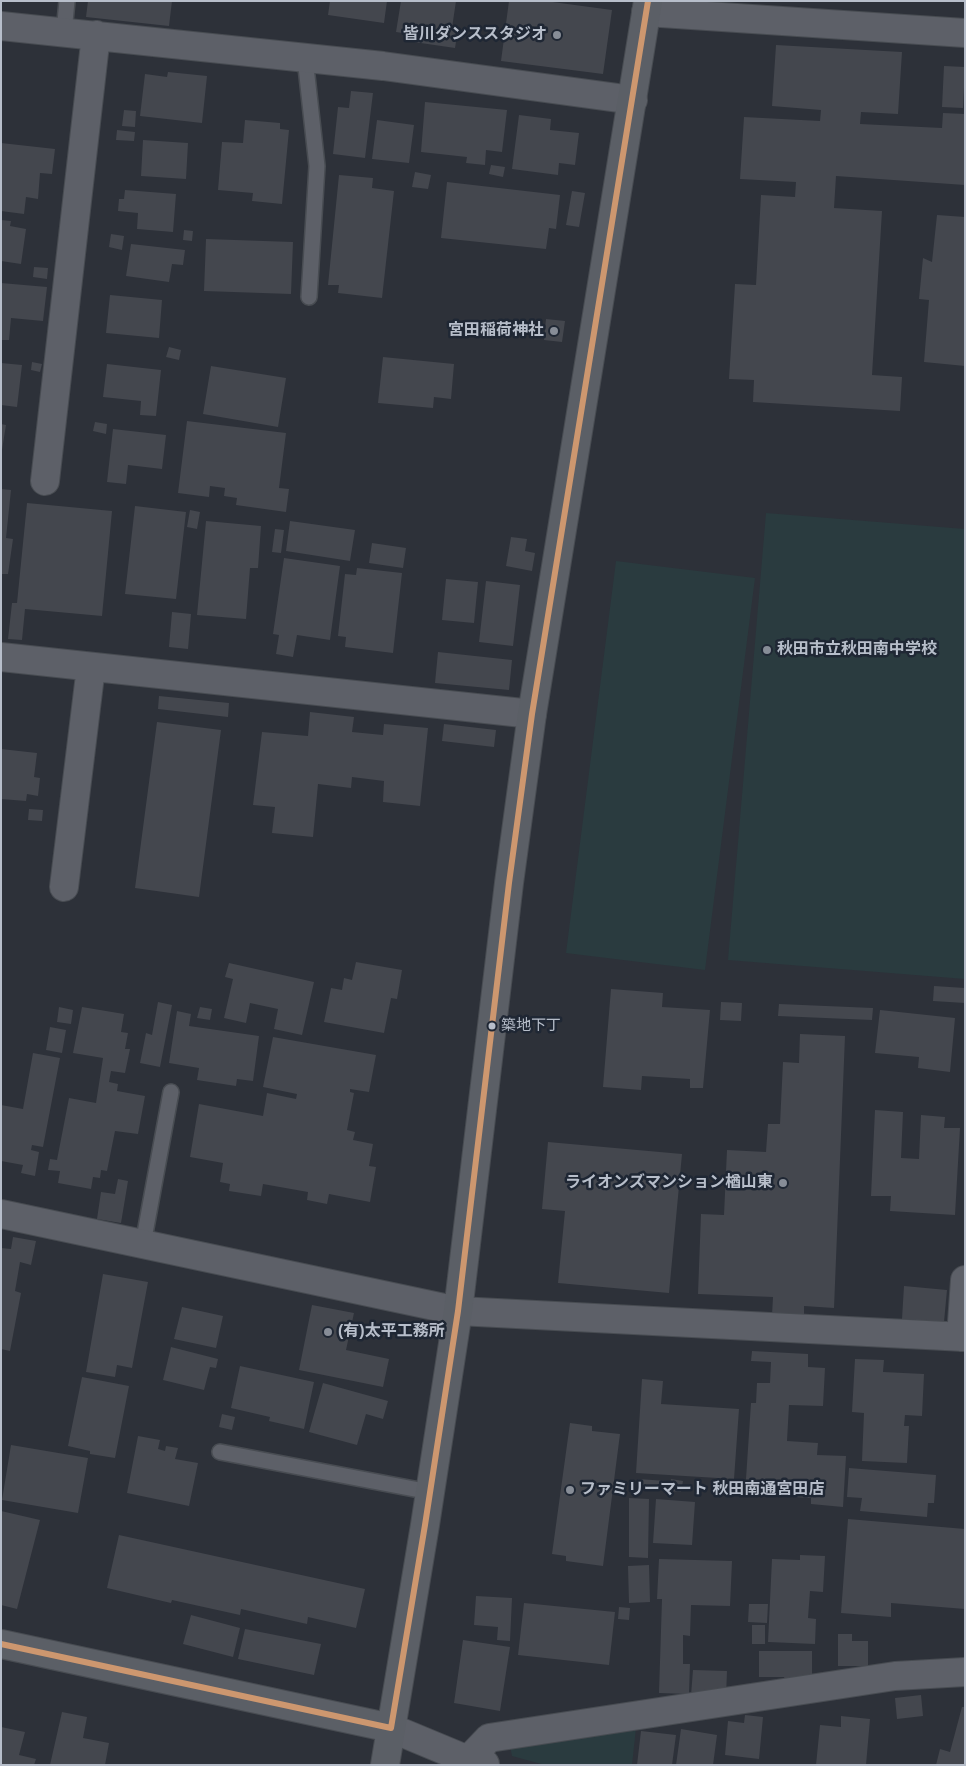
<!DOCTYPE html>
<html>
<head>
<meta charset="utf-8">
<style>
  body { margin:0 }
  #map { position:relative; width:966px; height:1766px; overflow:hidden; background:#2d3139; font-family:Helvetica,sans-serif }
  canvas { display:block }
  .frame { position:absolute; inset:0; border:2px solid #b7beca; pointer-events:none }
</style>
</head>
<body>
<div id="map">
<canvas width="966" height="1766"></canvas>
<div class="frame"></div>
</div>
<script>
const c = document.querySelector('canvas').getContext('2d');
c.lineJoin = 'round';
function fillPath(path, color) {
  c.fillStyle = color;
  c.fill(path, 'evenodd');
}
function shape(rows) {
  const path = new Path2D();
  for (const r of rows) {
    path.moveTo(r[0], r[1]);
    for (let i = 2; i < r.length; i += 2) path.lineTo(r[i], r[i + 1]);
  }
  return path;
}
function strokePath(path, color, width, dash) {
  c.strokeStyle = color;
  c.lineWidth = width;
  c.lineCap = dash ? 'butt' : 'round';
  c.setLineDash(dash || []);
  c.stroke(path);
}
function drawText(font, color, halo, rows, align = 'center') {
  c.font = font + ' Helvetica,"Noto Sans JP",sans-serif';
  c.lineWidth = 5;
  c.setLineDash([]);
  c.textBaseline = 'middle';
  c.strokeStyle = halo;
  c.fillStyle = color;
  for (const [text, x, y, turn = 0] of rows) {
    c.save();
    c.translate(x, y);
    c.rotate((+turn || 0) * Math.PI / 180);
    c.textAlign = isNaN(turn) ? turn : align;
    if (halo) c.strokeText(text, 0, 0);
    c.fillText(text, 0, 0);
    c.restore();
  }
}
fillPath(shape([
  [766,513,965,529,965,979,728,960],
  [616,561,755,578,705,970,566,953],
  [636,1728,632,1765,545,1765,512,1756,510,1746]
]), '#2a3b3f');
fillPath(shape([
  [88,1,172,1,169,26,86,17],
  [330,1,387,1,384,23,328,15],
  [401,1,456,1,452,28,458,29,455,48,407,41,409,34,396,32],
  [509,1,545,1,612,10,603,74,501,61],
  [776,45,902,52,898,114,861,112,860,124,942,128,943,113,965,114,965,185,836,176,834,208,882,211,872,375,902,377,900,411,753,402,754,380,729,379,735,284,756,285,761,195,795,197,796,182,740,179,744,117,820,121,821,110,772,106],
  [944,66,965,67,963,108,942,107],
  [168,72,207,76,202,123,140,116,145,74,167,77],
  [351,91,373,93,365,158,333,154,338,107,349,108],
  [425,102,507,110,502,152,486,150,485,165,466,163,467,157,421,152],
  [124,110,136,111,135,127,122,126],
  [519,115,551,119,550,130,579,133,575,165,559,163,558,175,512,169],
  [245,120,280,123,280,129,289,130,282,204,252,201,253,193,218,190,222,142,243,143],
  [377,120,414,125,409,163,372,159],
  [117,130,135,132,134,141,116,140],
  [143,140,188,143,186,179,141,176],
  [1,143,55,149,52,174,40,173,38,199,26,197,24,214,1,211],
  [491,165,505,167,503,177,489,174],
  [415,172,431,175,428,189,412,187],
  [339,175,373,178,372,188,394,191,382,298,338,293,339,285,328,285],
  [447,182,560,195,556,229,549,228,546,249,441,238],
  [125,190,176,194,173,232,137,229,138,213,118,211,119,199,124,199],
  [572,191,585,193,579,227,566,225],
  [937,215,965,217,965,366,924,362,929,300,919,299,923,258,932,262],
  [1,220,11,221,10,226,26,229,21,264,1,261],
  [184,230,193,231,192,241,183,240],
  [111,234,124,236,122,250,109,247],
  [206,239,293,242,291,294,204,291],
  [131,244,185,250,183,265,172,264,169,282,126,276],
  [34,267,48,268,47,279,33,277],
  [1,283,47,287,43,321,11,318,9,340,1,340],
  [110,295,162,300,159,338,106,333],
  [546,319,565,321,562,342,544,340],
  [169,347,181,350,179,360,166,357],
  [383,357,454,364,451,399,434,397,433,408,378,403],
  [32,362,42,364,40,372,31,370],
  [1,363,22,365,17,407,1,405],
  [107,364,161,370,156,416,140,415,141,401,103,397],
  [211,366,286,378,278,427,203,414],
  [187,421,286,433,279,488,289,489,286,512,236,505,237,498,224,496,225,488,210,486,209,497,178,493],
  [95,422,107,424,106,434,93,431],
  [1,424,6,425,2,450,1,450],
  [113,429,166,435,162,469,128,465,126,484,107,482],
  [1,489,11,490,6,538,13,539,8,574,1,574],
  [27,503,112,511,102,616,25,609,22,640,8,639,12,603,17,603],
  [135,506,186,512,176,599,125,594],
  [190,510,200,512,197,529,187,527],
  [206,521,261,526,258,568,250,568,246,619,197,615],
  [290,521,355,530,350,561,286,551],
  [275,529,284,530,281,553,272,552],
  [511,537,527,539,525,551,535,553,532,571,506,566],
  [372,543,406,548,403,568,369,563],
  [284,558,340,566,330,640,297,635,293,657,276,654,279,635,273,634],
  [357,568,402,573,393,653,345,647,346,637,338,636,345,574,356,575],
  [446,579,478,582,474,623,442,620],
  [486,581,520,585,513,646,479,642],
  [172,612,191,614,188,649,169,647],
  [438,652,512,660,509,690,435,683],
  [159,696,229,703,228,717,158,709],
  [310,712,354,717,352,732,383,735,384,724,428,728,420,806,383,802,384,781,352,777,351,788,318,784,313,837,272,833,275,807,253,805,262,732,308,736],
  [157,722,221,730,199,897,135,888],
  [444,724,496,730,494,747,442,741],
  [1,749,37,753,34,777,40,778,38,796,27,794,26,801,1,799],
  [29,809,43,810,42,821,28,820],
  [356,962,402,970,397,999,391,998,384,1033,324,1022,331,988,342,990,344,978,352,980],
  [229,963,314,982,302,1035,274,1029,278,1009,250,1003,246,1023,224,1018,233,979,225,977],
  [934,986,965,988,965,1003,933,1001],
  [611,989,663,993,662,1007,710,1010,703,1088,690,1088,690,1079,642,1076,641,1090,603,1087],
  [158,1002,172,1005,160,1067,140,1063,146,1033,152,1035],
  [721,1002,742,1003,741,1021,720,1020],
  [779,1004,873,1008,872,1020,778,1016],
  [59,1007,73,1010,71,1024,57,1022],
  [82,1007,124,1014,121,1032,128,1033,125,1049,130,1049,125,1073,111,1071,109,1082,118,1084,117,1091,145,1096,138,1134,115,1131,107,1171,101,1170,100,1178,93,1177,91,1189,58,1183,60,1171,48,1170,50,1159,57,1160,69,1098,96,1103,103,1058,73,1053],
  [200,1007,212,1009,210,1020,197,1018],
  [880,1010,955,1018,950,1072,918,1068,919,1057,875,1053],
  [177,1011,191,1014,189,1026,259,1036,253,1081,237,1079,236,1086,197,1080,199,1068,169,1063],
  [50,1027,66,1030,62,1053,46,1050],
  [800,1034,845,1036,834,1308,804,1306,804,1316,772,1315,773,1297,698,1294,701,1214,724,1215,727,1150,766,1152,768,1124,780,1124,783,1062,799,1063],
  [273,1037,376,1055,369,1092,350,1089,350,1092,354,1093,347,1130,355,1132,353,1140,373,1144,369,1166,376,1167,370,1202,329,1194,327,1204,307,1200,308,1192,263,1184,261,1196,229,1191,230,1184,220,1182,223,1163,190,1157,199,1104,263,1116,267,1093,296,1099,297,1094,263,1087],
  [33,1053,60,1058,43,1147,32,1145,31,1150,39,1152,35,1176,21,1173,23,1165,1,1161,1,1105,23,1109],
  [875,1110,903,1112,901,1158,919,1159,921,1115,945,1117,944,1128,960,1128,955,1215,890,1211,891,1196,871,1196],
  [548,1142,682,1154,669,1293,558,1283,565,1211,542,1209],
  [118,1179,128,1181,121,1223,97,1219,101,1192,115,1194],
  [13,1237,36,1241,31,1265,20,1262,15,1291,21,1293,10,1351,1,1349,1,1248,11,1249],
  [103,1274,148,1282,132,1368,117,1365,115,1377,86,1372],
  [904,1286,947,1290,944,1322,902,1319],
  [312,1305,354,1313,346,1350,389,1359,383,1387,299,1370],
  [182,1307,223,1316,216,1348,174,1339],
  [171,1347,218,1359,216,1368,210,1367,204,1390,163,1380],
  [752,1351,808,1354,808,1367,825,1368,823,1406,789,1405,787,1441,818,1443,817,1455,846,1456,843,1507,811,1504,811,1498,745,1494,751,1403,756,1403,757,1383,770,1383,771,1362,751,1361],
  [855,1359,884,1360,883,1372,924,1374,922,1416,905,1415,904,1426,909,1426,907,1463,862,1461,864,1413,852,1412],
  [240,1366,314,1382,304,1429,269,1421,270,1417,231,1408],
  [82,1377,129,1386,115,1458,90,1454,90,1451,68,1446],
  [642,1379,663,1381,661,1404,739,1409,734,1479,636,1473],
  [323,1383,388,1401,383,1419,366,1414,357,1445,309,1432],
  [222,1414,235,1417,232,1430,219,1427],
  [570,1423,592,1426,592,1431,620,1434,603,1566,566,1561,566,1556,552,1554],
  [138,1436,160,1440,158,1449,165,1451,166,1446,178,1448,175,1459,198,1463,189,1506,127,1493],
  [11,1445,88,1458,78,1513,2,1500],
  [849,1468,936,1475,934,1503,928,1503,927,1517,860,1511,862,1498,847,1497],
  [638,1479,667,1481,667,1487,638,1485],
  [671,1479,683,1481,681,1492,669,1491],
  [629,1498,649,1499,648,1558,629,1557],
  [656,1499,695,1502,692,1545,653,1543],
  [1,1511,40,1520,17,1609,1,1605],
  [848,1519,965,1529,965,1609,891,1603,891,1617,841,1613],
  [119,1535,365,1589,356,1628,308,1617,307,1624,241,1609,240,1615,172,1600,171,1603,107,1588],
  [800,1555,825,1556,823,1592,810,1591,808,1618,816,1619,815,1644,768,1642,772,1559,800,1560],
  [659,1559,732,1561,730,1606,691,1605,690,1636,683,1635,683,1664,690,1664,689,1694,659,1693,662,1599,657,1599],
  [649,1565,650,1602,629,1603,628,1566],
  [476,1596,512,1598,510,1641,497,1640,498,1627,474,1625],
  [524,1603,615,1612,609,1665,518,1655],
  [749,1604,768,1604,767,1623,748,1622],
  [619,1607,630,1608,629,1620,618,1619],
  [191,1615,240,1628,233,1657,183,1644],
  [752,1625,765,1625,765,1644,752,1644],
  [245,1629,321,1644,314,1675,238,1659],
  [838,1634,852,1634,852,1641,868,1641,868,1666,838,1666],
  [463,1640,510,1647,500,1711,454,1703],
  [759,1651,812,1651,812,1675,804,1675,805,1681,786,1682,784,1677,759,1677],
  [693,1670,727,1671,726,1697,691,1695],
  [921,1695,923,1716,897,1719,895,1698],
  [962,1707,965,1707,965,1765,936,1765,940,1749,950,1752],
  [62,1712,87,1717,83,1738,109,1743,105,1765,50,1765],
  [745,1715,763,1717,759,1759,725,1755,728,1721,744,1723],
  [841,1716,870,1719,866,1765,816,1765,820,1725,841,1727],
  [1,1727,25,1732,19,1755,36,1759,34,1765,1,1765],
  [681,1729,717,1735,713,1765,676,1765],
  [641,1731,676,1735,672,1765,637,1765]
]), '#44474e');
const lane = shape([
  [64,32,67,1],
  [305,58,317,166,309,297],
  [143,1244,171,1092],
  [220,1452,430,1492]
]);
const street = shape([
  [646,12,965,33],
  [1,26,383,66,633,100],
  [45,481,96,35],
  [1,657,532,714],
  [64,887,91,667],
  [1,1214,458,1311,965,1337],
  [961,1337,965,1280],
  [391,1728,468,1760,485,1764],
  [468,1760,489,1738,895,1676,965,1672]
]);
const secondary = shape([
  [1,1644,391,1728],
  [385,1765,425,1525,458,1311,509,883,532,714,648,1]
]);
strokePath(lane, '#484c52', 18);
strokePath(street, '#484c52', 30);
strokePath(secondary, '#484c52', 30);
strokePath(lane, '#5d6068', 15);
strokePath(street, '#5d6068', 28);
strokePath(secondary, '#5b5f66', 28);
strokePath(shape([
  [1,1644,391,1728,425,1525,458,1311,509,883,532,714,648,1]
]), '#cd976f', 6);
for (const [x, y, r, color] of [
  [557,35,5,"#878d97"],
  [554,331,5,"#878d97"],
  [767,650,5,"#878d97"],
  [492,1026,4.5,"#b7beca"],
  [783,1183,5,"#878d97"],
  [328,1332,5,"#878d97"],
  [570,1490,5,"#878d97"]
]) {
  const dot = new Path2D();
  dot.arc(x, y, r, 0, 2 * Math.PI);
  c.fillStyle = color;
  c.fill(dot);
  strokePath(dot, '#1f2734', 2);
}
drawText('15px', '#b7beca', '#1f2734', [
  ["築地下丁",501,1026]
], 'left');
drawText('bold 16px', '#b7beca', '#1f2734', [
  ["皆川ダンススタジオ",547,35],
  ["宮田稲荷神社",544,331],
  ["秋田市立秋田南中学校",777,650,"left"],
  ["ライオンズマンション楢山東",773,1183],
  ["(有)太平工務所",338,1332,"left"],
  ["ファミリーマート 秋田南通宮田店",580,1490,"left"]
], 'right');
</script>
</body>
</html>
